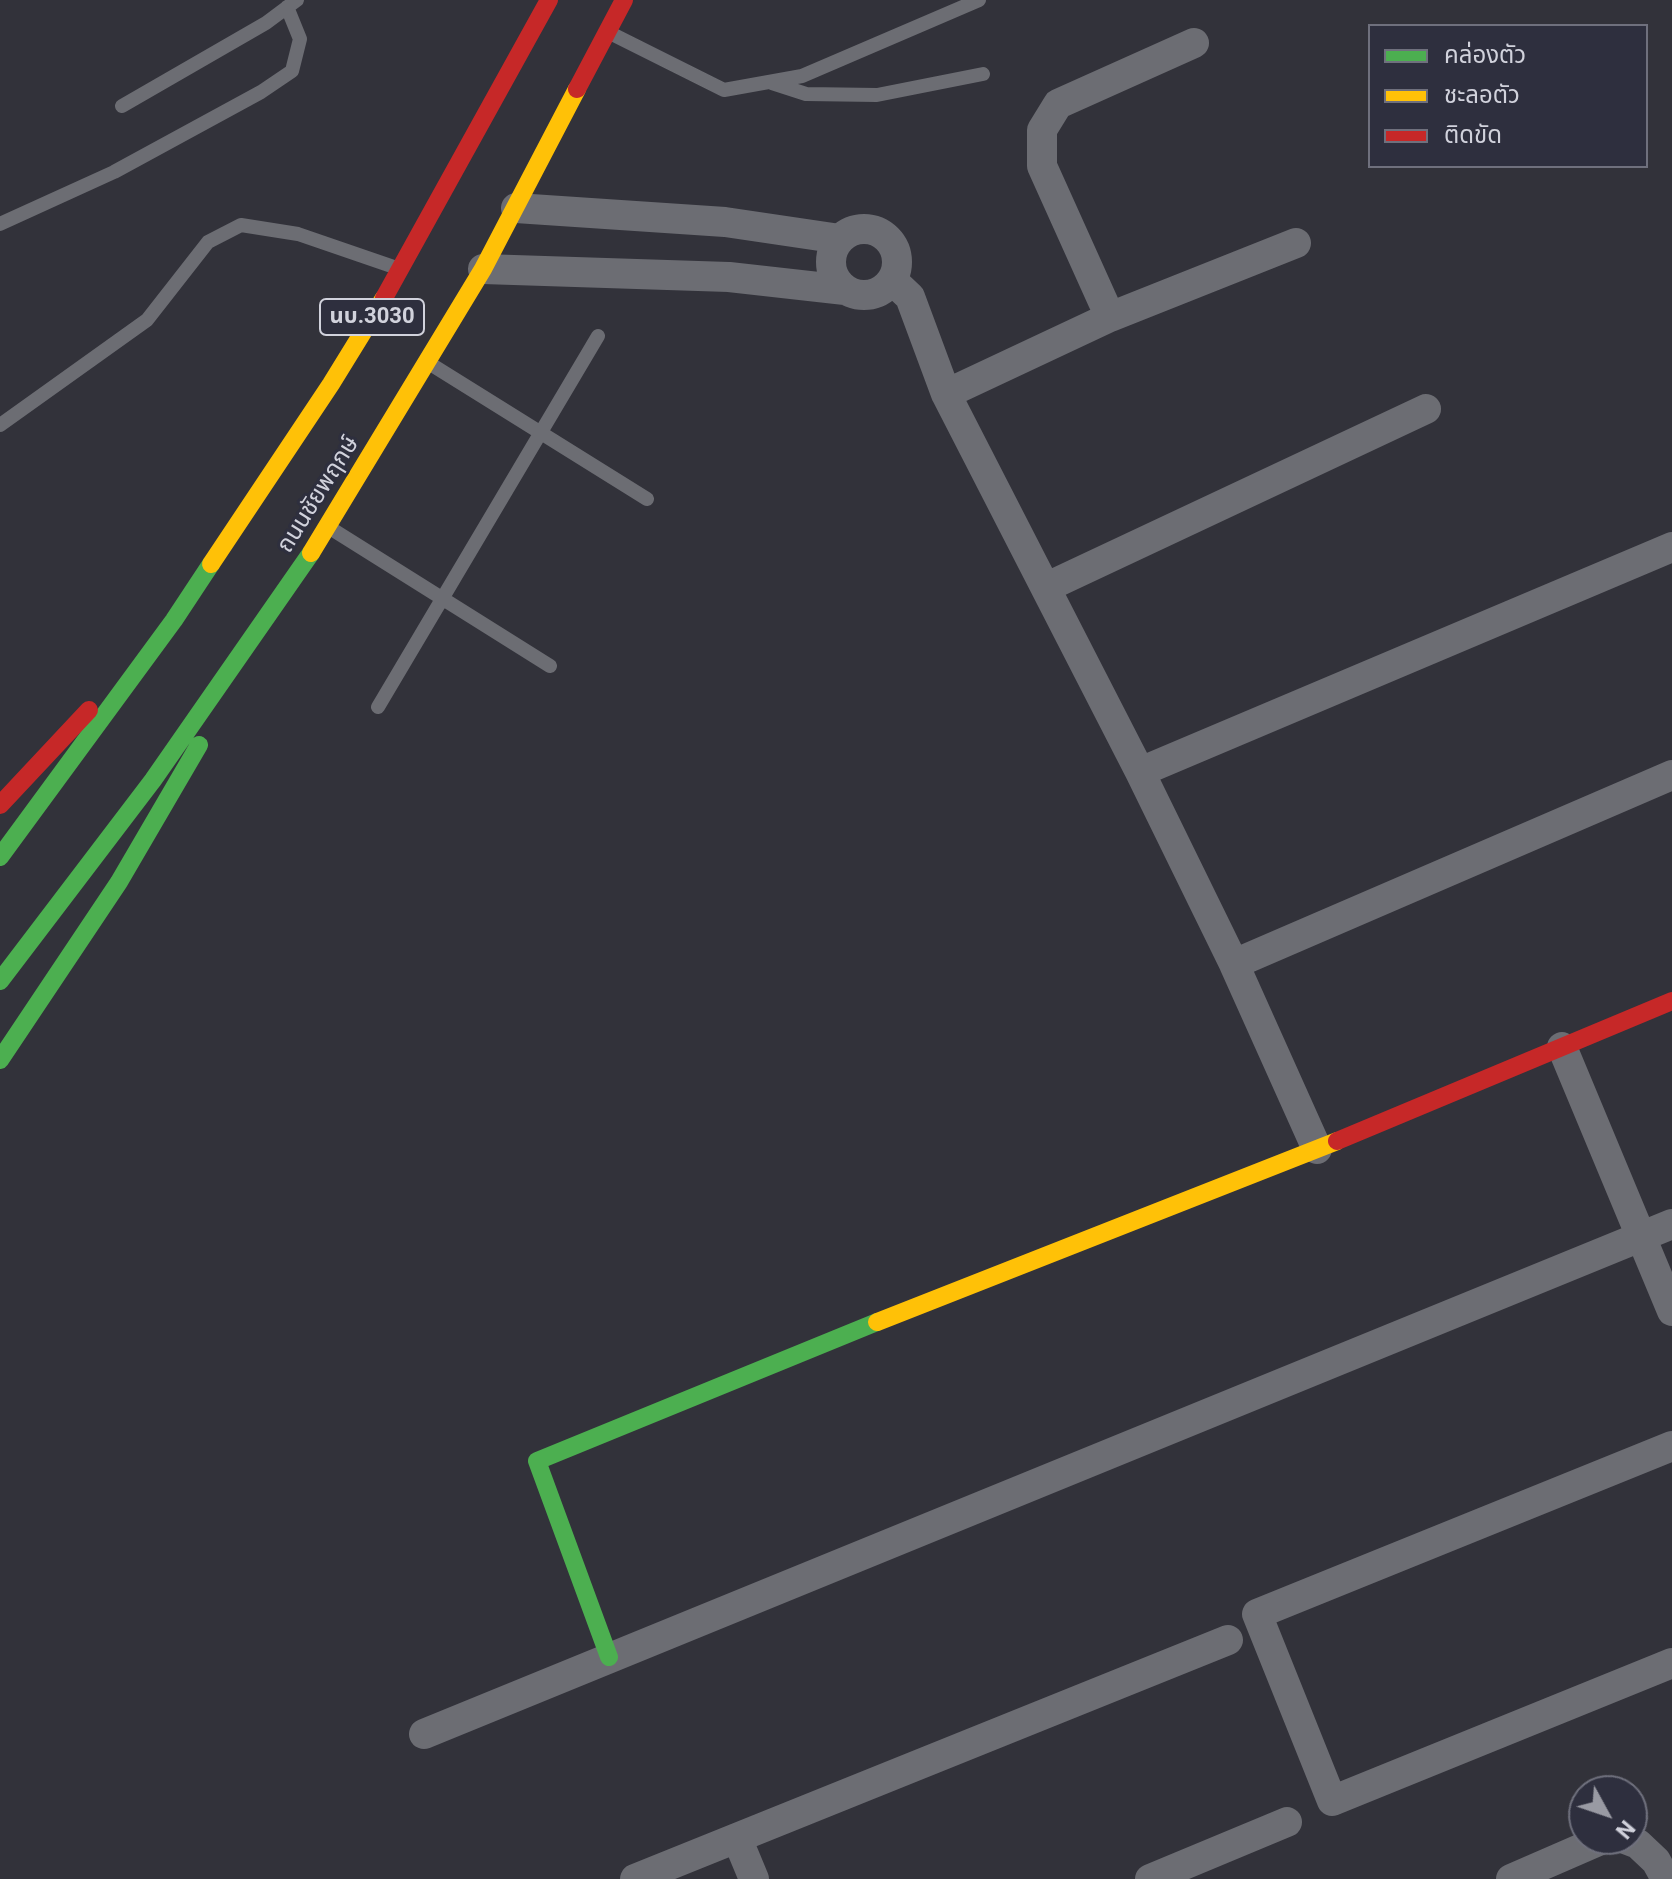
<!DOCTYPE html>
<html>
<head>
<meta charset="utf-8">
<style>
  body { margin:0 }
  #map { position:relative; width:1672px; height:1879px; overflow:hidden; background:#32323a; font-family:Roboto,"Noto Sans Thai",sans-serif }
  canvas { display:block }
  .legend { position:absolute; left:1368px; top:24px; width:280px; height:144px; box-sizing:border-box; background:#2e2f3e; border:2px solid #6f707d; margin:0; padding:10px 14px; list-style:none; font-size:24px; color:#d1d2dc }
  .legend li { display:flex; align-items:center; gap:16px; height:40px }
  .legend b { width:40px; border:2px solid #6f707d }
  .north { position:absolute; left:1568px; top:1775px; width:80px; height:80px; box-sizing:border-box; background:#2e2f3e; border:2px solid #6f707d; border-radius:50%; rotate:130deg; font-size:22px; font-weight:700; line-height:32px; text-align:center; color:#d1d2dc }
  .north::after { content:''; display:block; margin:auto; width:28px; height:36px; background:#999aa3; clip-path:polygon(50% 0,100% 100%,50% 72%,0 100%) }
</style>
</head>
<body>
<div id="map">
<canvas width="1672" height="1879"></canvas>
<ul class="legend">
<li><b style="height:10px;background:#4caf50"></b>คล่องตัว</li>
<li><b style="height:10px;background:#ffc107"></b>ชะลอตัว</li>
<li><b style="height:10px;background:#c62828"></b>ติดขัด</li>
</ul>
<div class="north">N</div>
</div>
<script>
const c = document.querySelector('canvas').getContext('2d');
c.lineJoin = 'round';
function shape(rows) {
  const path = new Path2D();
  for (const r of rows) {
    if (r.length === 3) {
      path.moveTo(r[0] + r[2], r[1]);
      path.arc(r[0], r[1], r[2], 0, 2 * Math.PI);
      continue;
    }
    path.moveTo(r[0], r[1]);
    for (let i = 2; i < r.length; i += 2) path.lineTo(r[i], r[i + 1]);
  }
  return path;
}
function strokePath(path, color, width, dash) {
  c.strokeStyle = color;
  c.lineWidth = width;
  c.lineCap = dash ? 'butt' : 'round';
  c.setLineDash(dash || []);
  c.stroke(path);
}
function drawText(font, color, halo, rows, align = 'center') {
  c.font = font + ' Roboto,"Noto Sans Thai",sans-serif';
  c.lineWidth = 6;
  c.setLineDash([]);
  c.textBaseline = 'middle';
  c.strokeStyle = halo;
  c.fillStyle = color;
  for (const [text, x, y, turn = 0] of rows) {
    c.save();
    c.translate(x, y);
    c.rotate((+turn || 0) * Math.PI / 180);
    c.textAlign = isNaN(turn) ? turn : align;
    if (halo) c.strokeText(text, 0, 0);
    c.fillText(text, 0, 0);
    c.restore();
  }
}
strokePath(shape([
  [612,34,724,90,802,76,979,0],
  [772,83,806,94,877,95,983,74],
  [122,106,266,23,297,0],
  [0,224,114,172,261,92,292,71,300,39,287,7],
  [432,365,647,499],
  [0,425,147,320,208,242,241,225,298,234,397,268],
  [330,528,550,666],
  [378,707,598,336]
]), '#6c6d73', 14);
strokePath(shape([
  [516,208,725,222,840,239],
  [864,262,33],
  [483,269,729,277,845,290],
  [892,280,910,297,946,394,1140,772,1234,964,1317,1149],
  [1110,317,1042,166,1042,130,1058,104,1194,43],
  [946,394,1110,317,1296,243],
  [1047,587,1426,409],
  [1140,772,1672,547],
  [1234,964,1672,775],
  [1562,1047,1672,1311],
  [1672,1446,1257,1614,1332,1801,1672,1663],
  [424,1734,1672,1224],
  [737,1838,754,1879],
  [1625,1839,1638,1844,1656,1861,1666,1879],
  [635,1879,1228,1640],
  [1150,1879,1287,1822],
  [1511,1879,1603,1839]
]), '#6c6d73', 30);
strokePath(shape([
  [0,857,174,620,211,564],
  [0,981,153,780,311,553],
  [0,1060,119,882,199,745],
  [609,1657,537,1461,877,1322]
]), '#4caf50', 18);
strokePath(shape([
  [311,553,483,269,577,89],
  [211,564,331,384,384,298],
  [877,1322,1337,1141]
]), '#ffc107', 18);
strokePath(shape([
  [577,89,624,0],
  [384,298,549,0],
  [0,805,89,710],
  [1337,1141,1672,1001]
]), '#c62828', 18);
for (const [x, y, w] of [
  [372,317,104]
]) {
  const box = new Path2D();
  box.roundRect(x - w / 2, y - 18, w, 36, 6);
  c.fillStyle = '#2e2f3e';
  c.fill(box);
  strokePath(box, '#d1d2dc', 2);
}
drawText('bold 22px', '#d1d2dc', null, [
  ["นบ.3030",372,317]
]);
drawText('24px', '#d1d2dc', '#2e2f3e', [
  ["ถนนชัยพฤกษ์",319,495,-58]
]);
</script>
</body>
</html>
